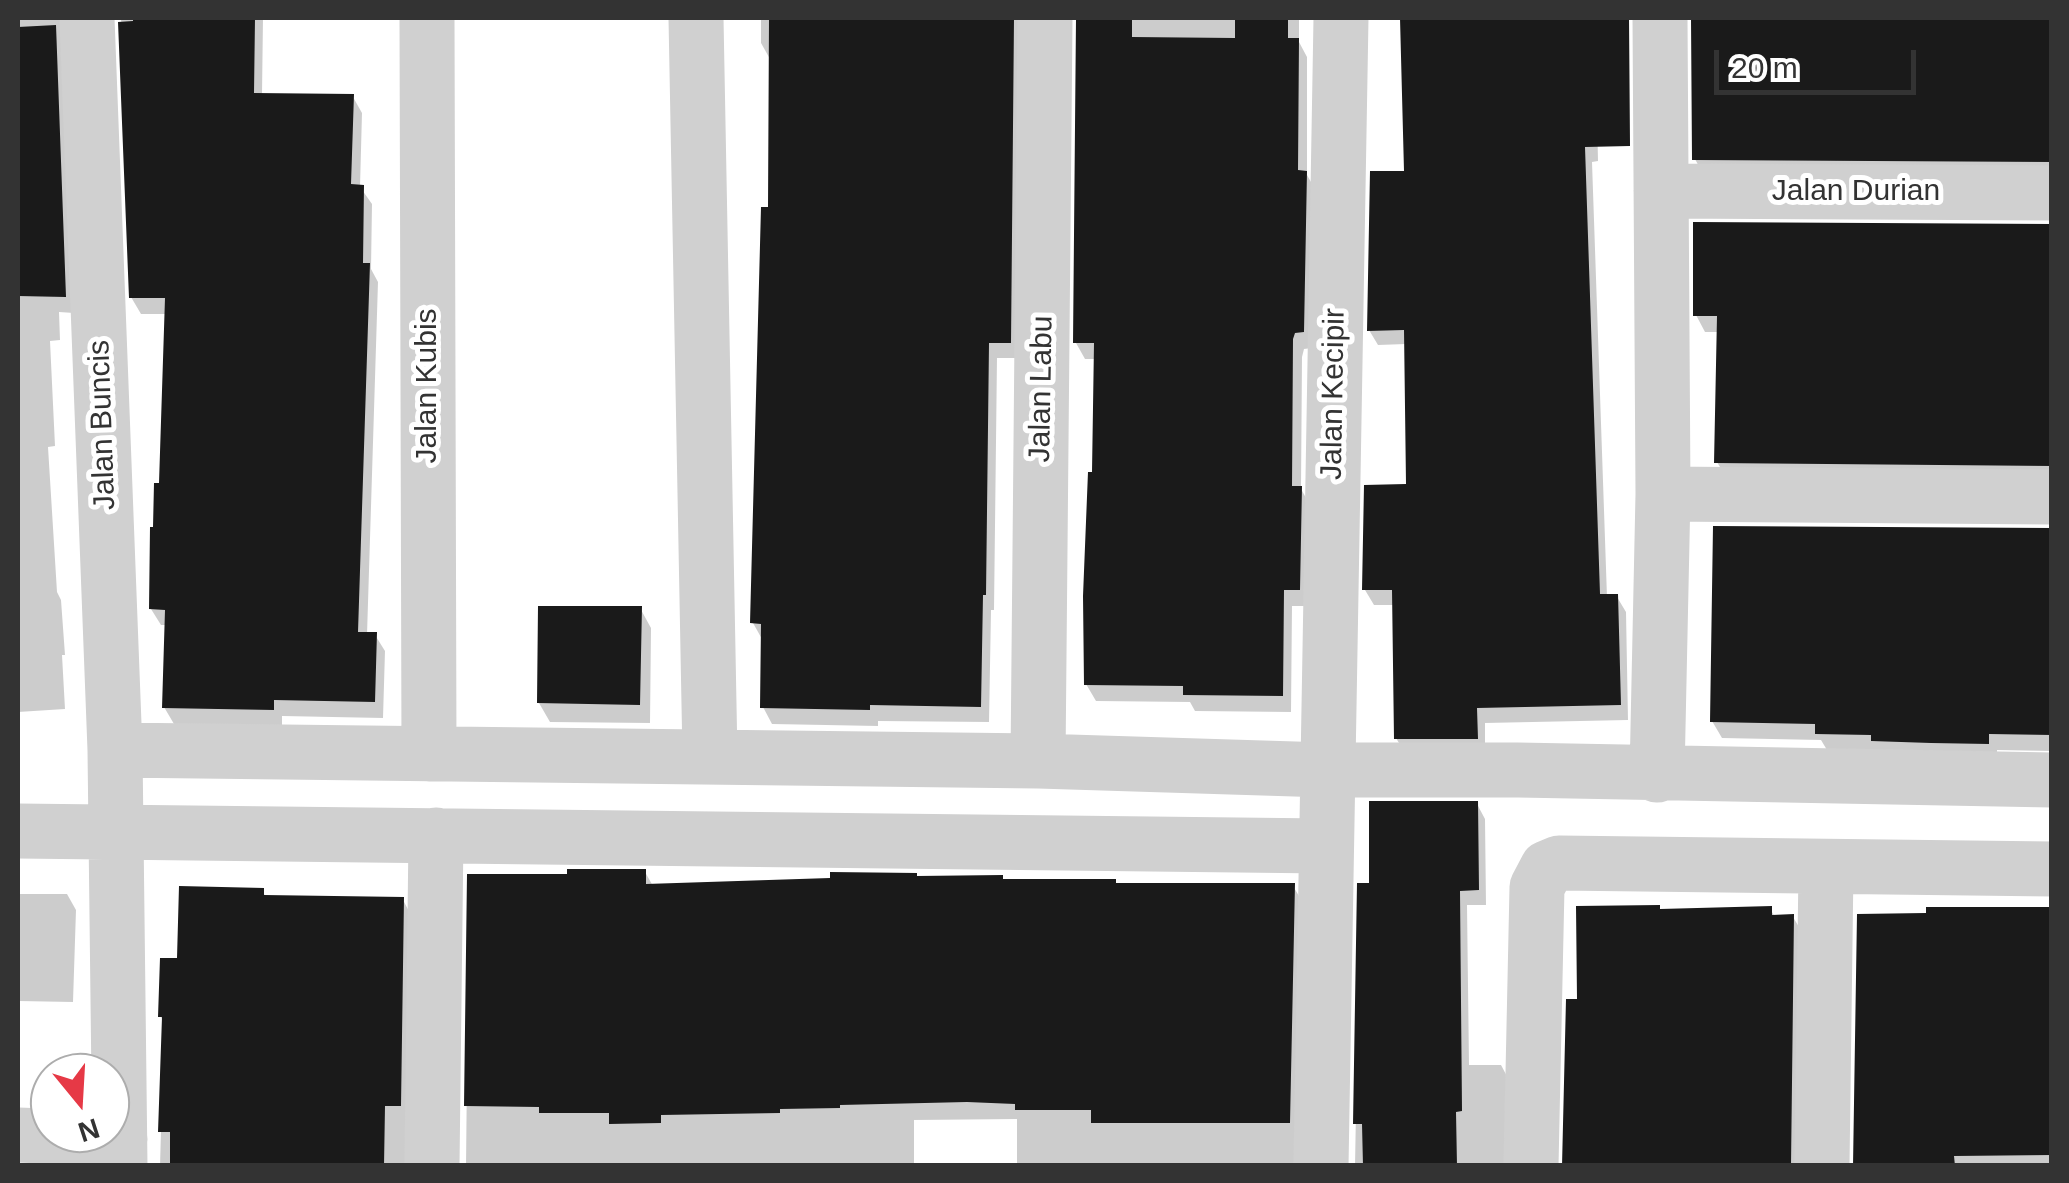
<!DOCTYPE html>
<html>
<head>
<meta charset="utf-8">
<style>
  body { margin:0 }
  #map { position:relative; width:2069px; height:1183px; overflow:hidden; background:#fff; font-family:Arial,sans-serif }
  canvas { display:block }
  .frame { position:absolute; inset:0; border:20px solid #333; pointer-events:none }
  .north { position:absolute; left:30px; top:1053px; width:100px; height:100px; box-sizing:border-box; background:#fff; border:2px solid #adadad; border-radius:50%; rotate:162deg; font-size:28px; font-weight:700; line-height:40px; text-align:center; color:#333 }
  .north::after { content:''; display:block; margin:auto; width:35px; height:45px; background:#e63946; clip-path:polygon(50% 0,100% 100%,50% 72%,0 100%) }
  .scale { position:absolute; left:1714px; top:50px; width:202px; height:45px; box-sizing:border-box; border:5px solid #333; border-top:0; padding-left:12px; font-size:30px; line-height:35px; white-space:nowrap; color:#333; -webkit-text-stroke:8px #fff; paint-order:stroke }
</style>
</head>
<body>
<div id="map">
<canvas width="2069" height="1183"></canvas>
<div class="frame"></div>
<div class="north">N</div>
<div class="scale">20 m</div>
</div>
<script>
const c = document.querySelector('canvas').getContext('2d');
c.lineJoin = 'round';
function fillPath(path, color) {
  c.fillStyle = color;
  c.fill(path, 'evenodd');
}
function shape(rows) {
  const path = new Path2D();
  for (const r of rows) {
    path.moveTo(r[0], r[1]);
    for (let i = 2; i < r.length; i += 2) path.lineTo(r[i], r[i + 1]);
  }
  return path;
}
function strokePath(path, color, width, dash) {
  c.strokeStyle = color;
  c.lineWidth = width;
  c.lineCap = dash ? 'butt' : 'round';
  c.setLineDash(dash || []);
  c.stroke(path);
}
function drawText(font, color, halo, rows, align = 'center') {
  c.font = font + ' Arial,sans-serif';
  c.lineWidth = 10;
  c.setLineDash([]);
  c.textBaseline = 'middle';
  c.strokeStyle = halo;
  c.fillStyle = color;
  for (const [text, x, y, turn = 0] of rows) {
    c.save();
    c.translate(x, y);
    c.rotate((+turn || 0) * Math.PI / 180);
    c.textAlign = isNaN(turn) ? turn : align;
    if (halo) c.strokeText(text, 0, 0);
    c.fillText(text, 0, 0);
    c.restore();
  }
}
fillPath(shape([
  [18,18,71,18,74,313,59,312,60,340,50,341,55,446,48,447,57,592,61,600,65,655,62,655,65,709,18,712],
  [121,18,263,18,262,95,353,97,362,113,360,187,372,204,371,269,378,282,367,635,375,635,385,651,383,718,282,716,282,726,174,724,164,707,167,625,161,625,151,609,162,486,167,314,141,314,131,297],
  [761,18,1028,18,1019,358,997,358,994,610,991,610,989,722,878,721,878,726,772,724,763,707,762,639,753,623,771,209,770,59,761,43],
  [1079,18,1299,18,1299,42,1307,57,1307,175,1315,189,1312,348,1304,349,1302,357,1301,489,1310,505,1308,606,1292,606,1291,712,1195,711,1190,702,1096,701,1086,684,1096,359,1085,359,1076,343],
  [1402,18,1595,18,1598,161,1592,162,1607,597,1617,597,1626,612,1628,720,1485,723,1485,753,1405,753,1396,738,1394,605,1374,605,1365,590,1408,486,1406,344,1378,345,1369,330,1406,174],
  [1694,18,2052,18,2052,178,1704,176,1695,159],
  [2052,227,2052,482,1727,479,1717,462,1719,332,1705,332,1696,315],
  [2052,531,2052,751,1997,750,1997,760,1827,750,1821,740,1722,738,1712,721],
  [640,608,651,628,650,723,550,722,539,703],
  [1477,804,1485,819,1486,905,1467,905,1469,1065,1501,1065,1509,1080,1508,1166,1355,1166,1360,886,1372,886],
  [645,872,653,886,918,879,1117,886,1293,886,1302,901,1297,1166,1017,1166,1017,1119,914,1120,914,1166,466,1166,469,877],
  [262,891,266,897,403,900,411,915,408,1166,160,1166,164,1023,161,1017,179,961],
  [18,894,67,894,76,910,73,1002,18,1001],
  [2052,907,2052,1166,1856,1166,1928,915],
  [1770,909,1775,917,1793,917,1802,932,1798,1166,1565,1166,1580,1001,1661,911]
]), '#0003');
fillPath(shape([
  [133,18,255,18,254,93,354,94,351,184,364,185,363,263,370,263,358,632,377,632,375,702,274,700,274,710,162,708,165,610,149,609,150,527,153,527,154,483,159,483,165,298,129,298,118,22,133,21],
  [769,18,1014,18,1011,343,989,343,986,595,983,595,981,707,870,705,870,710,760,708,761,624,750,623,761,207,768,207],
  [1076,18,1132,18,1132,37,1235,38,1235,18,1288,18,1288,38,1299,38,1298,170,1307,171,1304,332,1295,333,1293,339,1292,486,1302,486,1300,590,1284,590,1283,696,1183,695,1183,686,1084,685,1083,596,1088,472,1092,472,1094,343,1073,343],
  [1400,18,1629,18,1630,146,1585,147,1600,594,1618,594,1621,705,1477,708,1478,739,1394,739,1392,590,1362,590,1364,485,1406,484,1404,330,1367,331,1370,171,1404,171],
  [1691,18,2052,18,2052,162,1692,160],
  [56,25,66,297,18,296,18,27],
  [1693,222,2052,224,2052,466,1714,463,1717,316,1693,316],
  [1713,526,2052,528,2052,735,1989,734,1989,744,1931,743,1871,741,1871,735,1815,734,1815,724,1710,722],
  [538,606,642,606,640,705,537,703],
  [1369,801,1478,801,1479,890,1460,891,1462,1111,1456,1112,1457,1166,1363,1166,1362,1124,1353,1124,1357,883,1369,883],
  [567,869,646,869,646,884,830,878,830,872,917,873,917,876,1003,875,1003,879,1116,879,1116,883,1295,883,1290,1123,1091,1123,1091,1110,1015,1110,1015,1104,967,1102,840,1105,840,1108,780,1109,780,1113,661,1115,661,1123,609,1124,609,1113,539,1113,539,1107,464,1106,467,874,567,874],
  [179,886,264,888,264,895,404,897,401,1106,385,1106,384,1166,170,1166,170,1132,158,1132,162,1017,158,1017,160,958,177,958],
  [1660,905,1660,909,1772,906,1772,915,1794,914,1791,1166,1562,1166,1566,999,1577,999,1576,906],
  [1926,907,2052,907,2052,1155,1954,1156,1955,1166,1853,1166,1857,914,1926,913]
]), '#1a1a1a');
strokePath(shape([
  [87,18,115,750,120,1166],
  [427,18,429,754],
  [696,18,710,757],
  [1661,191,2052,193],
  [1663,494,2052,497],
  [115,750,1038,761,1327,770,1518,770,2052,780],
  [1038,761,1045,18],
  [1657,775,1663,494,1660,18],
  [18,831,1325,846],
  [18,1135,120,1139],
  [432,1166,436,835],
  [1321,1166,1341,18],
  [1531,1166,1537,887,1547,868,1559,863,2052,869],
  [1822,1166,1826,868]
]), '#d0d0d0', 55);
drawText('30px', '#333', '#fff', [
  ["Jalan Durian",1856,192],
  ["Jalan Kubis",428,386,-90],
  ["Jalan Labu",1042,389,-89],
  ["Jalan Kecipir",1334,394,-89],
  ["Jalan Buncis",103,425,-92]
]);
</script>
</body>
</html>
